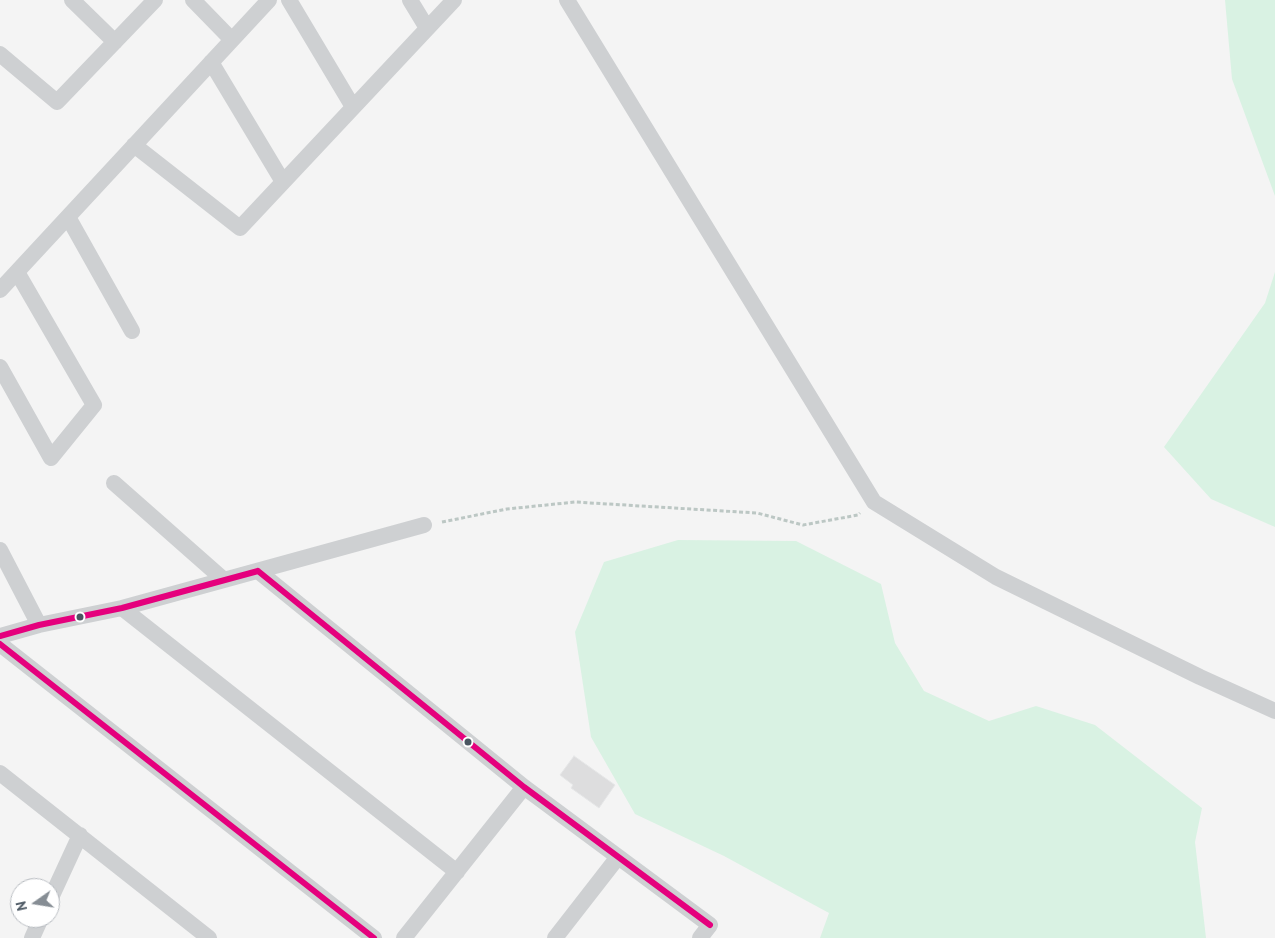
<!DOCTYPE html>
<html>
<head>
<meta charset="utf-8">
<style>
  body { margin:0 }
  #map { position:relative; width:1275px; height:938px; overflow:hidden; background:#f4f4f4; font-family:"PT Sans",sans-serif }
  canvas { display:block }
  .north { position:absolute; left:10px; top:878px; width:50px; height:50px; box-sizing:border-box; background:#fff; border:1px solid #b7bbc0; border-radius:50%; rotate:257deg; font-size:14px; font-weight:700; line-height:20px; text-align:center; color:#4a5661 }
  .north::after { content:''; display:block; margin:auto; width:18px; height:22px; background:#868d94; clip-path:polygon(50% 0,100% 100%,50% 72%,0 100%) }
</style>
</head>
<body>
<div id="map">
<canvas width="1275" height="938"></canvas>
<div class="north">N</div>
</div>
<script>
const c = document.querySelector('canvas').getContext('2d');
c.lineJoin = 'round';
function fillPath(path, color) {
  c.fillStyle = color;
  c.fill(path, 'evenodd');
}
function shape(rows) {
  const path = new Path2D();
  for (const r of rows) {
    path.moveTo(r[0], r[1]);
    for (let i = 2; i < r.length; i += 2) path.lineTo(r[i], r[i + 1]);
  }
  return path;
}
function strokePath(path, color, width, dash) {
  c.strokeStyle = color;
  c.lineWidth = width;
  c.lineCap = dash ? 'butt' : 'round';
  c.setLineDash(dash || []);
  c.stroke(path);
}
fillPath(shape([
  [1225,0,1275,0,1275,196,1232,79],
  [1275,272,1275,527,1211,499,1164,447,1265,303],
  [678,540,796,541,881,584,895,643,924,691,989,721,1036,706,1095,725,1202,808,1195,842,1206,938,820,938,829,913,724,856,635,814,591,737,575,632,604,562]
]), '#d9f2e3');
const building = shape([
  [574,756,615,785,599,808,571,788,573,785,560,775,574,756]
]);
fillPath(building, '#ddddde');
strokePath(building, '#e5e6e7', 1);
strokePath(shape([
  [442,522,507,509,575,502,757,513,803,525,858,515,860,513]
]), '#bcc7c4', 3, [4, 2.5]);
strokePath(shape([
  [72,0,115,42],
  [193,0,232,40],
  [289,0,353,107],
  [410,0,427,28],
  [567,0,874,502,996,577,1200,677,1275,711],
  [0,54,57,102,155,0],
  [211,62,283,182],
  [134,145,240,228,454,0],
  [68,217,132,331],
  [0,290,269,0],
  [0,367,51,458,94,405,17,272],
  [114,483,224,580],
  [0,550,39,625],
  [258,571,524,787,710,925,700,938],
  [122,608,457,872],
  [0,636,39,625,122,608,424,525],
  [0,644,374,938],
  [0,773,209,938],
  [50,900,80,835],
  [32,938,41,918],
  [404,938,524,787],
  [555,938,618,857]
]), '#ced0d2', 16);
strokePath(shape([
  [258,571,524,787,710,925],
  [0,636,39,625,122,608,258,571],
  [0,644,374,938]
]), '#e5007d', 6);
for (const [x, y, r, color] of [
  [80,617,4.5,"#4a5661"],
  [468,742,4.5,"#4a5661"]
]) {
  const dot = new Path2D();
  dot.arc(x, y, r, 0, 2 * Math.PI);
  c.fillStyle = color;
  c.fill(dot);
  strokePath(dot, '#fff', 2);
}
</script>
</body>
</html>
